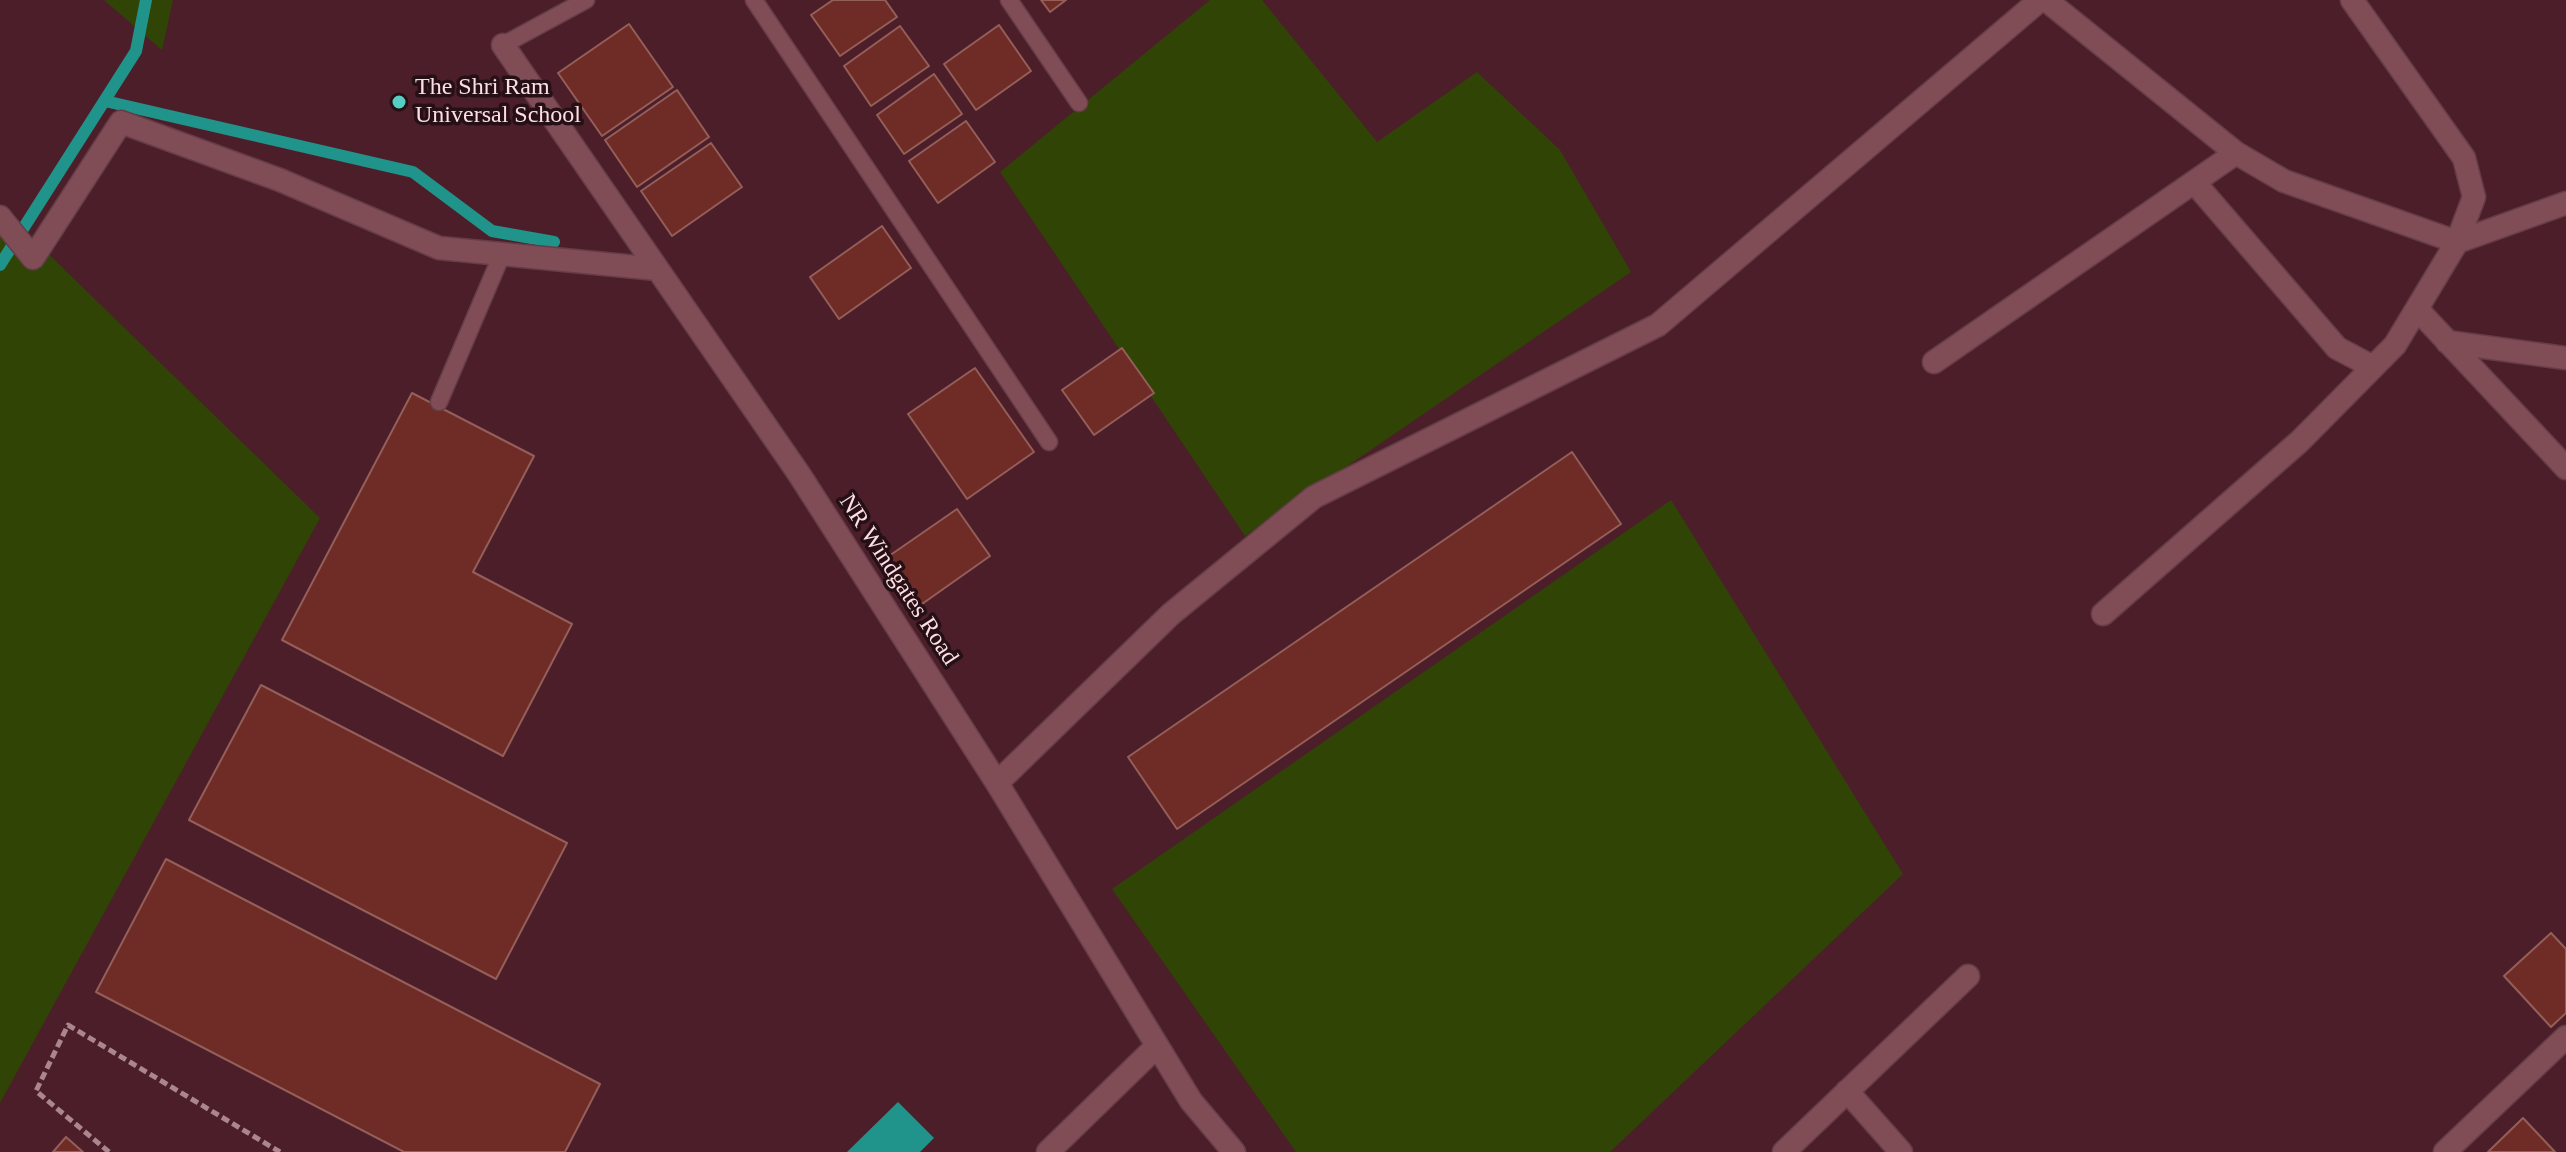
<!DOCTYPE html>
<html>
<head>
<meta charset="utf-8">
<style>
  body { margin:0 }
  canvas { display:block; background:#4c1e29 }
</style>
</head>
<body>
<canvas width="2566" height="1152"></canvas>
<script>
const c = document.querySelector('canvas').getContext('2d');
c.lineJoin = 'round';
function fillPath(path, color) {
  c.fillStyle = color;
  c.fill(path, 'evenodd');
}
function shape(rows) {
  const path = new Path2D();
  for (const r of rows) {
    path.moveTo(r[0], r[1]);
    for (let i = 2; i < r.length; i += 2) path.lineTo(r[i], r[i + 1]);
  }
  return path;
}
function strokePath(path, color, width, dash) {
  c.strokeStyle = color;
  c.lineWidth = width;
  c.lineCap = dash ? 'butt' : 'round';
  c.setLineDash(dash || []);
  c.stroke(path);
}
function drawText(font, color, halo, rows, align = 'center') {
  c.font = font + ' "Times New Roman",serif';
  c.lineWidth = 7;
  c.setLineDash([]);
  c.textBaseline = 'middle';
  c.strokeStyle = halo;
  c.fillStyle = color;
  for (const [text, x, y, turn = 0] of rows) {
    c.save();
    c.translate(x, y);
    c.rotate((+turn || 0) * Math.PI / 180);
    c.textAlign = isNaN(turn) ? turn : align;
    if (halo) c.strokeText(text, 0, 0);
    c.fillText(text, 0, 0);
    c.restore();
  }
}
fillPath(shape([
  [104,0,173,0,162,50],
  [1210,0,1262,0,1377,142,1477,72,1560,150,1631,272,1245,536,1000,172],
  [0,207,320,518,0,1103],
  [1671,500,1903,874,1610,1152,1296,1152,1112,889]
]), '#2f4405');
fillPath(shape([
  [898,1102,934,1138,920,1152,847,1152]
]), '#20938b');
strokePath(shape([
  [105,101,413,172,492,231,554,242],
  [0,265,136,51,146,0]
]), '#20938b', 12);
const building = shape([
  [833,0,885,0,897,17,840,56,811,15,833,0],
  [1041,0,1066,0,1050,12,1041,0],
  [629,24,673,87,602,136,558,73,629,24],
  [999,25,1031,71,976,110,944,64,999,25],
  [900,26,929,66,871,106,844,66,900,26],
  [934,74,962,114,904,154,877,115,934,74],
  [677,90,709,137,637,187,605,140,677,90],
  [966,121,995,162,938,203,909,161,966,121],
  [711,143,742,187,672,236,641,191,711,143],
  [882,226,911,268,839,319,810,277,882,226],
  [1122,348,1154,393,1094,435,1062,390,1122,348],
  [975,368,1034,452,967,499,908,414,975,368],
  [412,393,534,456,473,572,572,624,503,756,282,640,412,393],
  [1572,452,1621,524,1177,829,1128,757,1572,452],
  [957,509,990,556,922,604,889,556,957,509],
  [261,685,567,843,496,979,189,820,261,685],
  [166,859,600,1084,565,1152,404,1152,96,992,166,859],
  [2551,933,2566,949,2566,1013,2551,1027,2504,976,2551,933],
  [2523,1118,2555,1152,2488,1152,2523,1118],
  [66,1137,83,1152,53,1152,66,1137]
]);
fillPath(building, '#6f2b26');
strokePath(building, '#945f59', 2);
const service = shape([
  [754,0,1049,442],
  [1009,0,1079,103],
  [503,45,586,0],
  [439,402,502,254]
]);
const minor = shape([
  [2046,0,2236,153,2284,181,2457,242,2566,203],
  [503,45,799,474,997,783,1191,1101,1234,1152],
  [2194,182,2337,348,2373,367],
  [0,217,33,258,121,122,280,180,439,248,657,269],
  [2417,309,2566,468],
  [2447,342,2566,358],
  [1934,362,2236,153],
  [2103,614,2300,441,2395,345,2457,242,2474,197,2464,158,2352,0],
  [997,783,1171,614,1314,497,1658,325,2040,0],
  [1847,1091,1901,1152],
  [1048,1152,1157,1046],
  [1784,1152,1968,976],
  [2445,1152,2566,1037]
]);
strokePath(service, '#653d48', 19);
strokePath(minor, '#653d48', 25);
strokePath(shape([
  [109,1152,36,1091,68,1025,280,1152]
]), '#ac868e', 5, [8, 4]);
strokePath(service, '#804c56', 16);
strokePath(minor, '#804c56', 22);
for (const [x, y, r, color] of [
  [399,102,8,"#56cec3"]
]) {
  const dot = new Path2D();
  dot.arc(x, y, r, 0, 2 * Math.PI);
  c.fillStyle = color;
  c.fill(dot);
  strokePath(dot, '#251015', 3);
}
drawText('24px', '#fddee3', '#251015', [
  ["The Shri Ram",415,88],
  ["Universal School",415,116]
], 'left');
drawText('24px', '#fddee3', '#251015', [
  ["NR Windgates Road",898,580,57]
]);
</script>
</body>
</html>
